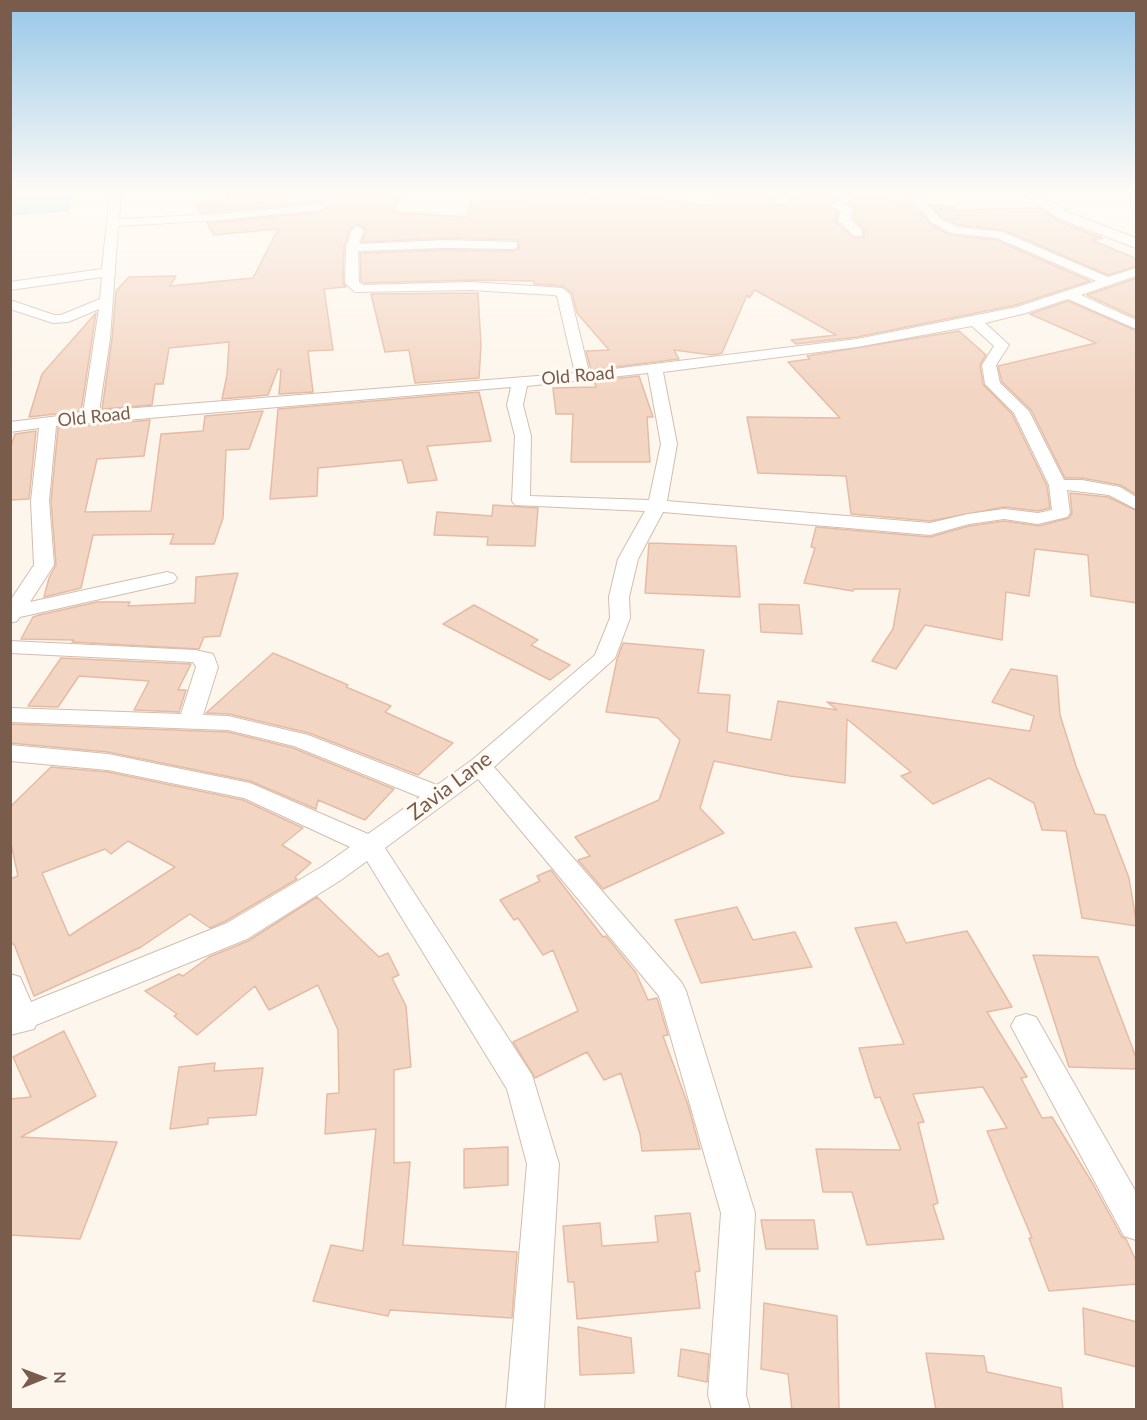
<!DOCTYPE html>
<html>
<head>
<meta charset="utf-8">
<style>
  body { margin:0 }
  #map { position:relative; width:1147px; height:1420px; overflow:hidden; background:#fdf6ec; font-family:Lato,sans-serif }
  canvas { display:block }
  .frame { position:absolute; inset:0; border:12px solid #7a5c4d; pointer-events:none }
  .north { position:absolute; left:12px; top:1348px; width:60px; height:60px; -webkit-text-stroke:4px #fffaf3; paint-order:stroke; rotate:89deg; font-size:16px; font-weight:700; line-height:24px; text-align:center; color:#7a5c4d }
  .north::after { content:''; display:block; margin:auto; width:21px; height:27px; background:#7a5c4d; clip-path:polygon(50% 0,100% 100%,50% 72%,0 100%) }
</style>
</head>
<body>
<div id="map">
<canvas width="1147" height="1420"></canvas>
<div class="frame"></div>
<div class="north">N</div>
</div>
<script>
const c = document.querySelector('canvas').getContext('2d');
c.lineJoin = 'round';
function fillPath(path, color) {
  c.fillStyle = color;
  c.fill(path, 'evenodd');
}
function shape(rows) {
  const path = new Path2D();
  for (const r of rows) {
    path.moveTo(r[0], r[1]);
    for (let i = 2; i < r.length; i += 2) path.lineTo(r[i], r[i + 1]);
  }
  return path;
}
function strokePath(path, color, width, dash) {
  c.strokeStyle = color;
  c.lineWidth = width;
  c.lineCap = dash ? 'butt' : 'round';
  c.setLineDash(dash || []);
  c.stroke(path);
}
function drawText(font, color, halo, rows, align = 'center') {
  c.font = font + ' Lato,sans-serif';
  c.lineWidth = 6;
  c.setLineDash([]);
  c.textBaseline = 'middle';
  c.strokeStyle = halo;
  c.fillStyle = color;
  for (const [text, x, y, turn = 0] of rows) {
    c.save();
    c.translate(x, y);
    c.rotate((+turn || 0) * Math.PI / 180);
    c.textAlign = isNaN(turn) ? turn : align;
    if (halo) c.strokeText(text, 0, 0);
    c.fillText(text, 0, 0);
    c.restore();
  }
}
const water = shape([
  [48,192,67,192,69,210,11,215,11,194,48,192]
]);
fillPath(water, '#bfe3e8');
strokePath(water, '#a5d3da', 1.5);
const building = shape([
  [228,192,403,192,393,212,467,217,471,201,527,202,527,192,584,192,584,197,589,199,601,192,639,192,636,196,661,197,660,201,710,205,721,192,784,192,775,197,774,203,776,205,785,205,804,192,844,192,828,207,838,211,836,222,854,238,864,238,864,230,853,218,855,207,849,204,862,193,888,197,882,201,914,204,930,224,950,235,996,240,1090,281,1016,305,857,337,796,344,791,340,836,335,755,290,749,298,747,295,722,353,712,355,674,350,679,359,591,370,586,351,609,350,577,313,572,293,563,286,534,284,534,281,471,280,364,283,361,281,360,253,444,250,513,251,519,249,519,240,444,238,362,242,366,229,357,224,350,229,344,247,343,283,346,287,324,289,333,350,308,351,313,392,279,394,281,370,278,369,268,395,222,399,227,375,229,342,169,348,163,384,155,384,152,405,102,409,112,339,116,291,129,277,176,276,170,286,253,278,278,229,214,235,207,223,320,212,328,208,320,202,201,213,195,204,226,202,228,192],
  [932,205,953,207,953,210,1039,208,1059,221,1102,238,1092,240,1137,259,1137,266,1108,275,1004,230,959,225,941,217,932,205],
  [1137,278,1137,318,1087,295,1137,278],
  [478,293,481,345,479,378,415,383,409,350,385,352,371,294,478,293],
  [1068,301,1137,331,1137,495,1120,485,1082,478,1065,478,1031,410,1002,382,998,366,1096,343,1030,314,1068,301],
  [96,313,81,411,29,417,42,374,96,313],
  [959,331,986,355,980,365,983,384,1012,414,1047,486,1050,508,1038,511,1004,507,930,521,851,514,846,476,758,473,747,417,840,418,788,362,810,359,807,356,959,331],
  [639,376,653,417,647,417,650,462,571,462,573,414,556,414,553,388,596,387,594,381,639,376],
  [479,392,491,441,427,446,437,480,408,483,402,460,318,468,317,496,270,499,278,409,479,392],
  [263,411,249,449,226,450,223,518,214,544,170,544,174,534,93,535,81,588,44,597,49,578,56,565,51,501,58,428,150,420,144,456,97,459,85,512,151,511,161,434,203,431,205,416,263,411],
  [36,431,29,499,10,500,10,449,15,434,36,431],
  [1070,493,1108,497,1137,511,1137,603,1091,596,1088,555,1035,549,1029,596,1006,592,1002,640,925,625,896,669,872,661,893,629,900,589,854,589,853,591,804,583,815,548,811,547,816,527,930,537,969,526,1004,521,1039,526,1069,518,1072,513,1070,493],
  [493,505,538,508,535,546,487,545,488,537,434,535,437,512,492,516,493,505],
  [649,543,736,546,740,597,645,593,649,543],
  [238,573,220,636,204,637,199,649,72,642,74,640,21,639,33,617,39,615,97,602,130,602,128,606,195,603,196,577,238,573],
  [759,604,799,605,802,634,761,632,759,604],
  [474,605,538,640,531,645,570,665,550,680,443,624,474,605],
  [623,643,704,650,698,693,730,695,727,732,771,740,778,701,837,710,827,702,1030,731,1034,716,992,702,1011,669,1057,676,1060,715,1076,766,1095,814,1105,815,1129,878,1137,926,1082,918,1066,831,1042,830,1034,803,989,778,933,804,901,776,911,772,847,719,845,783,790,776,714,761,700,808,724,833,603,889,578,860,590,856,575,837,659,800,680,740,658,718,606,712,617,659,623,643],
  [273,653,348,685,346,687,391,706,385,712,453,743,418,775,309,733,229,714,206,713,273,653],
  [61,658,191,664,178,690,186,690,179,712,134,710,149,681,79,676,58,707,28,706,61,658],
  [10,724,228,732,293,748,394,789,365,820,318,800,316,809,250,781,108,752,10,743,10,724],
  [51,767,108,772,243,800,303,828,282,845,311,863,295,877,297,879,226,921,210,928,190,914,141,947,34,996,14,944,10,944,10,879,18,876,10,839,10,807,51,767],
  [128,841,175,867,69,936,42,873,105,849,111,854,128,841],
  [551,870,603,937,606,936,628,963,636,973,648,1000,657,998,668,1035,663,1036,688,1105,700,1149,642,1151,640,1134,621,1073,604,1080,587,1052,535,1078,513,1042,578,1011,553,950,543,955,518,918,514,920,500,900,540,881,537,876,551,870],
  [317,897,379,957,388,953,399,975,392,978,406,1006,411,1067,394,1070,394,1163,410,1162,403,1245,517,1252,512,1318,390,1310,388,1316,313,1301,331,1245,363,1251,376,1129,325,1134,327,1094,339,1093,338,1030,318,985,269,1010,255,986,197,1035,174,1016,177,1014,145,991,179,974,183,976,209,957,248,941,317,897],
  [737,907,753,940,795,932,812,967,701,983,675,920,737,907],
  [896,922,906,943,967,931,1012,1007,987,1012,1027,1077,1021,1078,1042,1118,1052,1117,1093,1184,1122,1237,1126,1239,1137,1263,1137,1284,1049,1291,1029,1238,1032,1238,987,1131,1007,1128,983,1087,913,1094,924,1122,918,1123,938,1203,933,1205,944,1239,867,1245,852,1192,823,1192,816,1149,901,1150,880,1097,875,1098,859,1048,904,1044,855,928,896,922],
  [1033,955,1098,957,1137,1060,1137,1069,1069,1067,1033,955],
  [64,1031,96,1096,21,1137,117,1142,80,1239,10,1235,10,1099,31,1097,13,1057,64,1031],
  [215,1063,214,1071,263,1068,256,1115,208,1118,208,1124,170,1129,179,1067,215,1063],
  [508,1147,508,1185,464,1188,464,1149,508,1147],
  [690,1213,700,1271,695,1272,700,1308,577,1319,574,1282,568,1282,563,1226,600,1223,602,1246,658,1242,655,1216,690,1213],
  [761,1220,814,1220,818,1249,766,1249,761,1220],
  [764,1303,837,1316,839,1410,792,1410,788,1374,761,1369,764,1303],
  [1083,1308,1137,1322,1137,1367,1085,1354,1083,1308],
  [578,1327,631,1338,634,1373,580,1375,578,1327],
  [681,1349,709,1354,707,1382,678,1376,681,1349],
  [926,1353,984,1356,987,1372,1061,1388,1063,1410,936,1410,926,1353]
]);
fillPath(building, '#f3d5c3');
strokePath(building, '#e6bba3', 1.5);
const minor = shape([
  [110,192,121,192,119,219,221,214,320,204,326,207,320,210,221,220,118,226,110,339,99,411,575,373,557,296,554,295,471,290,355,292,345,283,346,248,352,230,358,226,364,230,359,244,444,240,517,242,517,248,513,249,444,248,358,251,359,282,363,285,471,282,562,288,570,294,589,372,857,339,1017,307,1096,281,997,238,951,233,932,223,908,192,919,192,940,219,958,227,1003,232,1108,277,1136,268,1136,276,1081,295,1136,320,1136,329,1068,299,1026,313,985,323,1009,345,996,365,1000,383,1029,411,1064,480,1082,480,1120,487,1136,497,1136,509,1109,495,1067,490,1070,513,1067,517,1038,524,1004,519,969,524,930,535,663,512,638,559,629,597,630,618,615,658,494,767,682,983,686,991,755,1213,746,1395,750,1410,712,1410,708,1395,721,1213,659,996,478,779,385,848,532,1075,559,1164,544,1410,506,1410,527,1164,507,1089,367,861,341,880,247,939,36,1025,34,1029,10,1035,10,974,20,977,31,1002,227,923,323,866,350,847,244,798,108,770,10,761,10,745,108,754,250,783,368,834,420,797,294,746,228,730,10,722,10,708,181,714,196,667,193,662,10,653,10,641,195,650,213,654,218,667,203,715,228,716,308,735,437,785,472,760,595,655,610,618,609,597,618,559,645,511,515,505,512,501,515,436,507,405,511,387,56,426,49,501,54,565,30,602,167,572,174,574,177,578,174,582,167,584,20,617,17,621,10,623,10,601,34,565,31,501,39,428,10,432,10,422,83,413,99,309,68,322,53,323,10,309,10,300,54,315,61,315,100,299,102,277,10,290,10,282,102,269,110,192],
  [972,326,994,346,982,365,985,384,1014,413,1049,485,1052,510,1038,513,1004,509,968,514,930,523,667,501,677,444,663,372,857,347,972,326],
  [648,373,661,444,649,500,530,496,531,436,523,405,527,386,648,373],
  [586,192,599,192,590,197,586,196,586,192],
  [788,192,802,192,784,203,776,203,776,199,788,192],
  [847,192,860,192,845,204,853,208,850,219,862,230,862,236,854,236,838,220,841,210,830,206,847,192],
  [1026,1014,1036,1017,1136,1192,1136,1240,1124,1236,1011,1026,1016,1017,1026,1014]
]);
const tertiary = shape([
  [1020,192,1036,192,1070,213,1136,238,1136,248,1060,219,1020,192]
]);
strokePath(minor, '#d1beb0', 2);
strokePath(tertiary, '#d1beb0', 2);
fillPath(minor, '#fff');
fillPath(tertiary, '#fff');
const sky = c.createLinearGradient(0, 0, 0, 390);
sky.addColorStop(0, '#97c7e8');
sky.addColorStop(0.49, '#fefbf6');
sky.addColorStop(1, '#fefbf600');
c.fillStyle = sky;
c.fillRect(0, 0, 1147, 390);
drawText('18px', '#7a5c4d', '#fffaf3', [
  ["Old Road",578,376,-5],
  ["Old Road",94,417,-6]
]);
drawText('21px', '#7a5c4d', '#fffaf3', [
  ["Zavia Lane",450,786,-37]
]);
</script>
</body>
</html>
